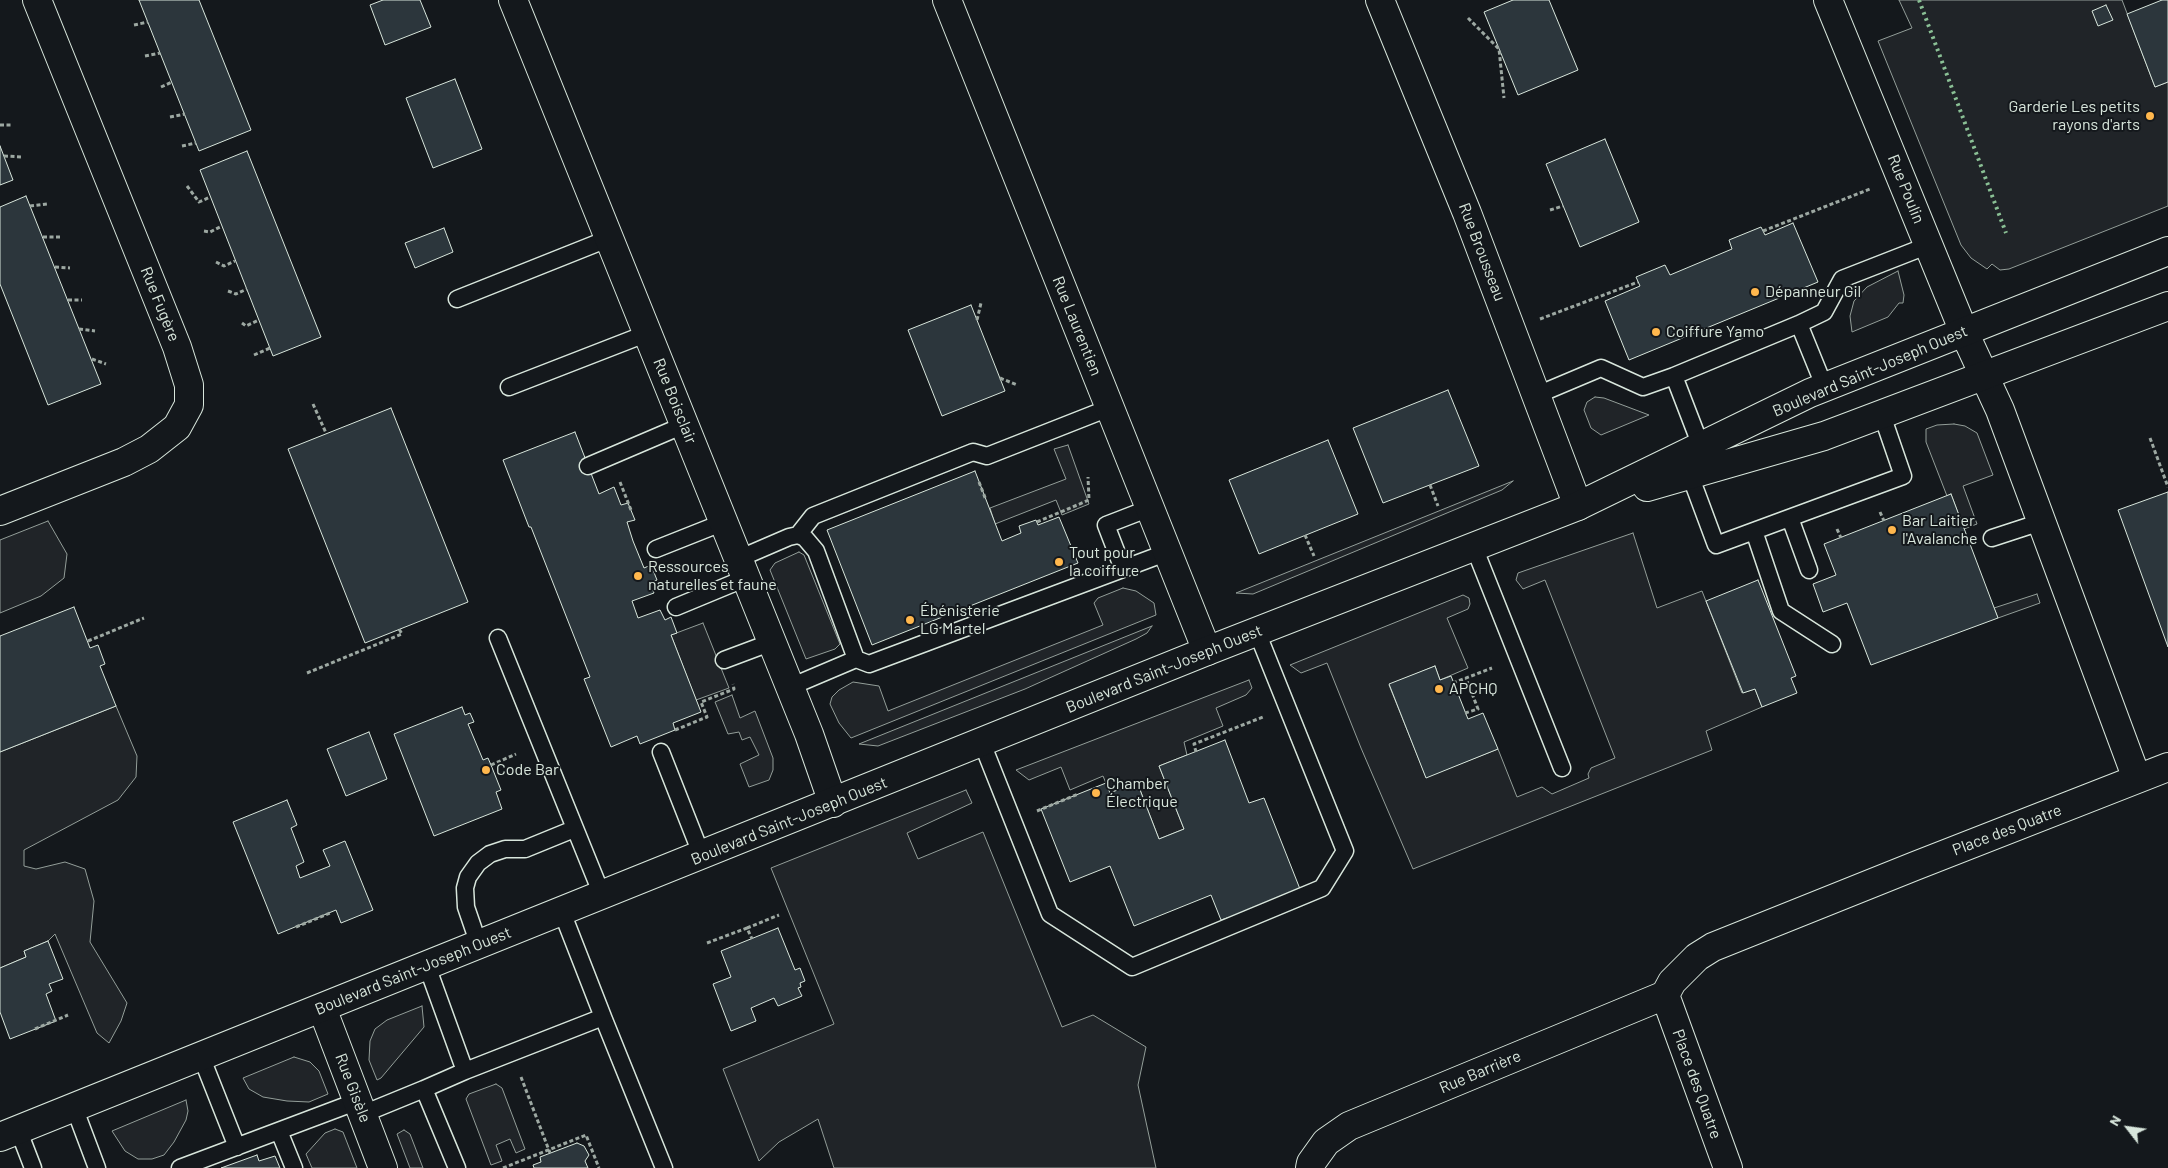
<!DOCTYPE html>
<html>
<head>
<meta charset="utf-8">
<style>
  body { margin:0 }
  #map { position:relative; width:2168px; height:1168px; overflow:hidden; background:#14181c; font-family:Barlow,sans-serif }
  canvas { display:block }
  .north { position:absolute; left:2103px; top:1103px; width:50px; height:50px; -webkit-text-stroke:4px #14181c; paint-order:stroke; rotate:300deg; font-size:14px; font-weight:700; line-height:20px; text-align:center; color:#d8e6dc }
  .north::after { content:''; display:block; margin:auto; width:18px; height:22px; background:#d8e6dc; clip-path:polygon(50% 0,100% 100%,50% 72%,0 100%) }
</style>
</head>
<body>
<div id="map">
<canvas width="2168" height="1168"></canvas>
<div class="north">N</div>
</div>
<script>
const c = document.querySelector('canvas').getContext('2d');
c.lineJoin = 'round';
function fillPath(path, color) {
  c.fillStyle = color;
  c.fill(path, 'evenodd');
}
function shape(rows) {
  const path = new Path2D();
  for (const r of rows) {
    path.moveTo(r[0], r[1]);
    for (let i = 2; i < r.length; i += 2) path.lineTo(r[i], r[i + 1]);
  }
  return path;
}
function strokePath(path, color, width, dash) {
  c.strokeStyle = color;
  c.lineWidth = width;
  c.lineCap = dash ? 'butt' : 'round';
  c.setLineDash(dash || []);
  c.stroke(path);
}
function drawText(font, color, halo, rows, align = 'center') {
  c.font = font + ' Barlow,sans-serif';
  c.lineWidth = 4;
  c.setLineDash([]);
  c.textBaseline = 'middle';
  c.strokeStyle = halo;
  c.fillStyle = color;
  for (const [text, x, y, turn = 0] of rows) {
    c.save();
    c.translate(x, y);
    c.rotate((+turn || 0) * Math.PI / 180);
    c.textAlign = isNaN(turn) ? turn : align;
    if (halo) c.strokeText(text, 0, 0);
    c.fillText(text, 0, 0);
    c.restore();
  }
}
const green = shape([
  [1899,0,2122,0,2155,87,2168,82,2168,206,2009,269,2000,270,1992,264,1987,269,1971,258,1961,245,1878,41,1912,28,1899,0],
  [1898,271,1904,295,1903,303,1899,303,1888,317,1852,332,1850,316,1854,301,1867,287,1898,271],
  [1595,397,1604,398,1649,415,1601,435,1591,428,1584,410,1587,402,1595,397],
  [1954,424,1965,426,1977,433,1993,475,1963,486,1977,524,1964,529,1951,494,1947,496,1926,442,1926,429,1937,425,1954,424],
  [1068,445,1089,504,1062,515,1056,500,995,524,990,508,1066,479,1054,449,1068,445],
  [1513,481,1502,490,1253,594,1236,593,1513,481],
  [48,521,67,554,64,578,41,596,0,613,0,540,48,521],
  [1633,533,1657,608,1702,591,1742,693,1755,689,1762,707,1706,731,1712,750,1413,869,1361,748,1327,663,1301,673,1290,665,1463,595,1469,598,1470,604,1468,609,1447,618,1468,668,1440,680,1435,666,1389,685,1426,777,1498,749,1517,797,1542,787,1552,794,1589,778,1588,774,1591,768,1615,758,1545,580,1523,589,1516,580,1518,573,1633,533],
  [799,552,804,555,840,644,835,649,806,659,770,570,775,563,799,552],
  [1123,588,1136,591,1154,603,1156,615,851,738,839,723,830,704,832,697,839,690,853,682,879,686,888,711,1103,625,1094,603,1098,598,1123,588],
  [2037,594,2040,603,1998,618,1994,608,2037,594],
  [703,623,729,688,696,700,671,635,703,623],
  [1152,626,1147,633,1136,639,1025,689,878,746,859,744,1152,626],
  [1249,680,1252,688,1246,695,1216,708,1223,726,1184,742,1187,755,1159,766,1184,829,1159,839,1137,782,1110,793,1103,776,1070,790,1061,767,1029,780,1016,770,1249,680],
  [732,695,740,718,755,711,773,758,773,770,769,780,749,787,740,764,759,755,750,737,742,740,739,732,728,734,715,702,732,695],
  [116,706,137,756,136,777,118,800,24,850,24,866,36,869,65,862,85,869,94,901,90,942,127,1003,121,1021,109,1043,97,1033,55,934,48,941,24,951,26,957,0,968,0,752,116,706],
  [966,790,972,803,907,833,918,859,983,832,1062,1027,1093,1015,1146,1047,1138,1085,1156,1168,834,1168,818,1119,779,1142,759,1161,723,1069,834,1024,771,868,966,790],
  [422,1006,424,1027,381,1078,377,1080,369,1060,370,1041,375,1029,387,1020,422,1006],
  [294,1057,310,1062,319,1071,328,1094,309,1102,287,1101,263,1097,249,1089,243,1078,294,1057],
  [496,1084,502,1088,525,1149,516,1153,510,1139,496,1145,502,1161,491,1165,466,1099,469,1094,496,1084],
  [186,1100,188,1111,186,1120,174,1142,164,1155,152,1159,138,1159,125,1151,112,1131,186,1100],
  [335,1129,343,1132,357,1168,312,1168,306,1154,325,1133,335,1129],
  [404,1130,410,1134,423,1168,410,1168,397,1134,404,1130]
]);
fillPath(green, '#202428');
strokePath(green, '#939e99', 1);
const building = shape([
  [139,0,199,0,251,130,199,151,139,0],
  [383,0,420,0,431,27,385,45,370,5,383,0],
  [1513,0,1549,0,1578,70,1518,95,1484,12,1513,0],
  [2162,0,2168,0,2168,82,2155,87,2127,14,2162,0],
  [2106,5,2113,20,2098,26,2092,11,2106,5],
  [455,79,482,149,433,168,406,98,455,79],
  [1605,139,1639,222,1580,247,1546,164,1605,139],
  [0,146,13,180,0,185,0,146],
  [247,151,321,337,273,356,200,170,247,151],
  [26,196,101,384,48,405,0,284,0,207,26,196],
  [1793,223,1818,282,1629,360,1605,301,1640,286,1636,277,1665,265,1670,275,1732,249,1729,240,1761,227,1765,235,1793,223],
  [444,228,453,252,415,268,405,243,444,228],
  [971,305,1005,391,942,416,908,330,971,305],
  [1448,390,1479,466,1383,503,1353,428,1448,390],
  [391,408,468,602,365,643,288,449,391,408],
  [575,432,599,494,614,487,621,505,628,503,635,520,627,522,633,541,644,568,651,565,657,580,650,583,654,593,632,601,638,618,660,610,665,620,671,617,677,633,671,635,701,712,673,723,675,730,640,744,637,736,611,747,584,679,590,677,531,527,529,527,503,460,575,432],
  [1328,440,1358,514,1259,554,1229,480,1328,440],
  [975,471,1002,541,1021,533,1019,526,1036,520,1038,525,1059,517,1078,563,872,645,827,530,975,471],
  [2168,492,2168,647,2118,510,2168,492],
  [1951,494,1998,618,1871,665,1847,603,1823,612,1813,584,1836,575,1824,544,1951,494],
  [1758,580,1796,676,1791,678,1797,693,1762,707,1755,689,1743,693,1706,601,1758,580],
  [74,607,90,648,98,645,105,664,100,666,116,706,0,752,0,636,74,607],
  [1435,666,1440,680,1451,676,1468,719,1483,713,1498,749,1426,778,1389,684,1435,666],
  [462,707,465,715,470,713,474,722,468,724,483,760,488,758,491,765,501,790,496,792,502,809,434,836,394,734,462,707],
  [369,732,387,779,346,796,327,749,369,732],
  [1225,740,1249,803,1264,798,1300,889,1228,921,1227,918,1221,920,1211,895,1134,926,1110,866,1070,882,1041,809,1106,783,1110,793,1137,782,1159,839,1184,829,1159,766,1225,740],
  [287,800,297,825,291,828,304,862,296,866,300,878,330,866,323,850,345,841,373,910,341,923,336,910,278,934,233,822,287,800],
  [778,928,795,970,800,968,805,981,800,983,801,987,798,988,802,996,778,1006,774,998,751,1008,756,1021,731,1031,713,984,731,977,721,951,778,928],
  [48,941,63,979,49,984,52,991,46,994,56,1021,10,1039,0,1012,0,968,26,957,24,951,48,941],
  [577,1143,584,1146,589,1155,585,1161,588,1168,534,1168,533,1165,541,1162,540,1157,577,1143],
  [257,1155,259,1161,275,1156,280,1168,221,1168,257,1155]
]);
fillPath(building, '#2c363c');
strokePath(building, '#d8e6dc', 1);
const service = shape([
  [457,299,610,238],
  [1799,324,1824,312,1842,279,1929,245],
  [509,387,648,333],
  [1537,395,1601,368,1643,387,1674,376],
  [1704,454,1674,376,1799,324,1825,388],
  [588,466,684,425],
  [1687,467,1716,545,1903,476,1882,415],
  [1790,518,1809,570],
  [1754,531,1781,611,1832,644],
  [798,535,813,516,973,452,987,456,1109,408],
  [1992,538,2041,522],
  [1474,547,1562,768],
  [656,549,724,522],
  [738,559,789,537,798,535,805,538,816,551,856,659,869,664,1168,552],
  [1123,569,1106,525,1150,508],
  [676,607,746,578],
  [498,638,602,895],
  [724,660,772,642],
  [790,687,856,659],
  [982,743,1050,914,1132,967,1322,888,1345,851,1257,632],
  [661,752,702,856],
  [479,945,466,907,465,888,468,877,478,863,490,854,505,849,525,849,574,829],
  [603,1017,664,1168],
  [201,1056,237,1147],
  [465,1071,603,1017,562,912],
  [424,1089,465,1071,427,966],
  [74,1107,97,1168],
  [363,1114,424,1089,457,1168],
  [18,1129,33,1168],
  [279,1131,294,1168],
  [180,1168,358,1101]
]);
const minor = shape([
  [513,0,809,734,833,803],
  [947,0,1207,651],
  [1380,0,1467,213,1578,506],
  [1828,0,1964,332,2000,410,2137,779],
  [0,511,124,462,149,449,177,427,189,405,189,385,177,347,37,0],
  [322,1008,383,1168],
  [1310,1168,1311,1163,1326,1142,1349,1126,1665,995],
  [1728,1168,1665,995,1672,982,1697,957,1713,947,1915,866,2168,767]
]);
const secondary = shape([
  [1647,487,1824,436,2168,306],
  [0,1137,1207,651,1578,506,1810,393,2168,251]
]);
strokePath(service, '#d8e6dc', 19);
strokePath(minor, '#d8e6dc', 30);
strokePath(secondary, '#d8e6dc', 30);
strokePath(shape([
  [1468,18,1499,49,1504,98],
  [134,25,148,22],
  [145,56,160,53],
  [161,87,172,82],
  [170,117,185,114],
  [0,125,12,125],
  [182,146,196,143],
  [4,156,23,157],
  [187,186,199,202,210,197],
  [30,206,47,204],
  [1550,210,1563,206],
  [204,231,210,232,222,226],
  [1763,231,1870,189],
  [43,237,61,237],
  [216,262,224,266,235,261],
  [55,267,70,268],
  [228,291,236,294,247,289],
  [68,300,82,300],
  [1540,319,1638,282],
  [977,320,981,303],
  [242,323,246,326,259,320],
  [79,329,95,331],
  [254,355,270,348],
  [92,359,106,364],
  [1000,378,1017,385],
  [313,404,326,433],
  [2150,438,2168,487],
  [620,482,631,510],
  [979,482,986,500],
  [1430,485,1438,506],
  [1880,512,1884,521],
  [1037,522,1089,500,1088,477],
  [1837,529,1841,538],
  [1305,535,1314,556],
  [88,641,144,618],
  [307,673,402,634,399,629],
  [1453,683,1492,668],
  [1465,713,1478,709,1466,678],
  [675,730,707,717,701,702,734,689,733,684],
  [1196,752,1194,744,1263,717],
  [491,765,516,754],
  [1037,811,1078,794],
  [296,927,330,913],
  [747,928,779,915],
  [707,943,747,928,752,939],
  [35,1029,68,1015],
  [521,1077,550,1153],
  [503,1168,586,1135,599,1168]
]), '#9da8a2', 3, [4, 2.5]);
strokePath(service, '#14181c', 16);
strokePath(minor, '#14181c', 28);
strokePath(secondary, '#14181c', 28);
strokePath(shape([
  [1919,0,2006,233]
]), '#8ac095', 4, [2.5, 4]);
for (const [x, y, r, color] of [
  [2150,116,5,"#ffb74d"],
  [1755,292,5,"#ffb74d"],
  [1656,332,5,"#ffb74d"],
  [1892,530,5,"#ffb74d"],
  [1059,562,5,"#ffb74d"],
  [638,576,5,"#ffb74d"],
  [910,620,5,"#ffb74d"],
  [1439,689,5,"#ffb74d"],
  [486,770,5,"#ffb74d"],
  [1096,793,5,"#ffb74d"]
]) {
  const dot = new Path2D();
  dot.arc(x, y, r, 0, 2 * Math.PI);
  c.fillStyle = color;
  c.fill(dot);
  strokePath(dot, '#14181c', 2);
}
drawText('16px', '#d8e6dc', '#14181c', [
  ["Garderie Les petits",2140,107,"right"],
  ["rayons d'arts",2140,125,"right"],
  ["Dépanneur Gil",1765,292],
  ["Coiffure Yamo",1666,332],
  ["Bar Laitier",1902,521],
  ["l'Avalanche",1902,539],
  ["Tout pour",1069,553],
  ["la coiffure",1069,571],
  ["Ressources",648,567],
  ["naturelles et faune",648,585],
  ["Ébénisterie",920,611],
  ["LG Martel",920,629],
  ["APCHQ",1449,689],
  ["Code Bar",496,770],
  ["Chamber",1106,784],
  ["Électrique",1106,802]
], 'left');
drawText('16px', '#d8e6dc', '#14181c', [
  ["Rue Poulin",1906,189,68],
  ["Rue Brousseau",1482,252,69],
  ["Rue Fugère",160,304,68],
  ["Rue Laurentien",1077,326,68],
  ["Boulevard Saint-Joseph Ouest",1870,371,-23],
  ["Rue Boisclair",675,401,68],
  ["Boulevard Saint-Joseph Ouest",1164,669,-22],
  ["Boulevard Saint-Joseph Ouest",789,821,-22],
  ["Place des Quatre",2007,830,-21],
  ["Boulevard Saint-Joseph Ouest",413,971,-22],
  ["Rue Barrière",1480,1072,-23],
  ["Place des Quatre",1697,1084,70],
  ["Rue Gisèle",353,1088,69]
]);
</script>
</body>
</html>
